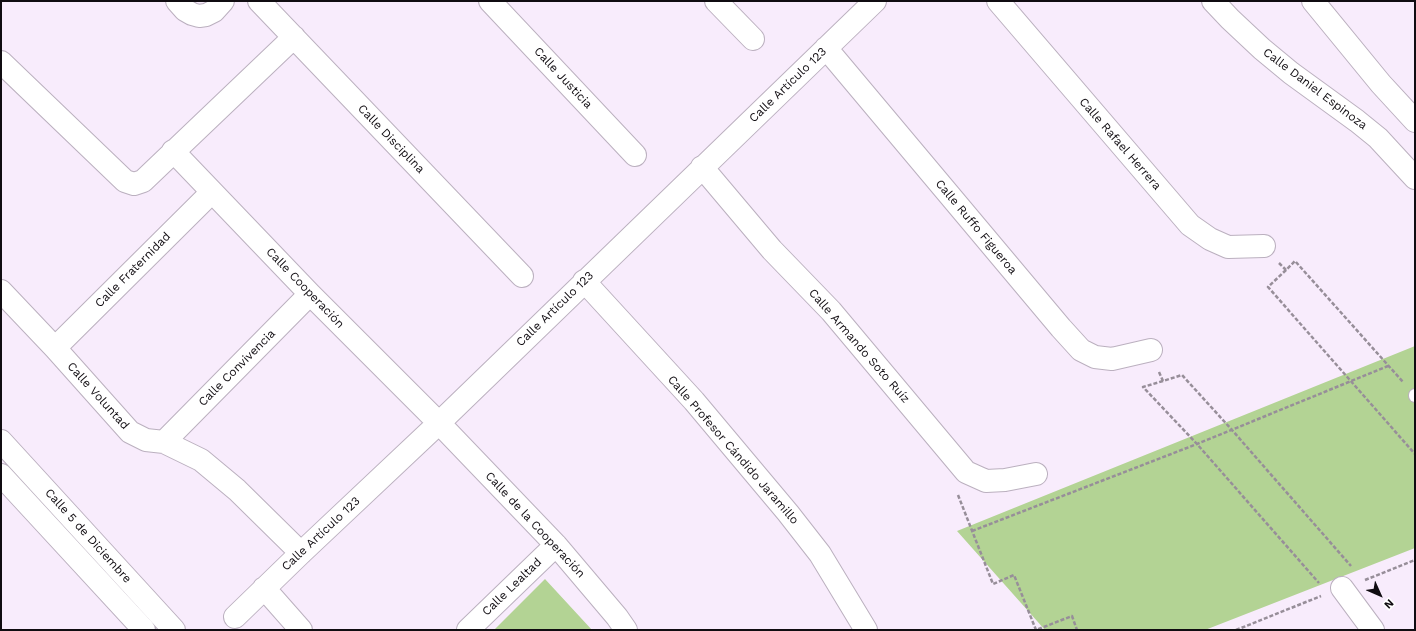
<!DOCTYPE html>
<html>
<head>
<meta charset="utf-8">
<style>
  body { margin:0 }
  #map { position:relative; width:1416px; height:631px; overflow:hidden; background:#f8ecfc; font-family:"Work Sans",sans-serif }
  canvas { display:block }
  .frame { position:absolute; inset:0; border:2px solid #100c11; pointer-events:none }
  .north { position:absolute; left:1360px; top:575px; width:40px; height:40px; -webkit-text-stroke:3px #fff; paint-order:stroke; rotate:135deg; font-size:11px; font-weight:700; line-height:16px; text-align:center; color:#100c11 }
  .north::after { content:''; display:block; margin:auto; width:14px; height:18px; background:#100c11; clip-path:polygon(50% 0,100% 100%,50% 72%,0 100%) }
</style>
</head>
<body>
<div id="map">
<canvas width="1416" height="631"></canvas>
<div class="frame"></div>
<div class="north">N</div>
</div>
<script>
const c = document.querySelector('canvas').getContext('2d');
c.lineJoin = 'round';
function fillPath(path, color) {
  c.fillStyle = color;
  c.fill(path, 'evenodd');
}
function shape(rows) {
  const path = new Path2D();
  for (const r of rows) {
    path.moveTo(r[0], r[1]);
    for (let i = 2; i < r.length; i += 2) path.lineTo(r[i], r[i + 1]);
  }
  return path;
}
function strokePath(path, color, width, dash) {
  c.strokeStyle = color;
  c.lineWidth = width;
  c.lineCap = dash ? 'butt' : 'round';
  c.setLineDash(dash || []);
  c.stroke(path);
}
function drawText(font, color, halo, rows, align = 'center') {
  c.font = font + ' "Work Sans",sans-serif';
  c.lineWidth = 3.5;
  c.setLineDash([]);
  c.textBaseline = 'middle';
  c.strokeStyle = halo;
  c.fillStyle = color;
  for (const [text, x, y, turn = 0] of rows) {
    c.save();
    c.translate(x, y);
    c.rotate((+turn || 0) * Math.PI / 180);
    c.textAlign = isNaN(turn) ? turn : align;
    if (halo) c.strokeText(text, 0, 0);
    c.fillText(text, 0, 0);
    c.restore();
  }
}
fillPath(shape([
  [1415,346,1415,548,1205,630,1045,630,957,531],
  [545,579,592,630,494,630]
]), '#b3d394');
const service = shape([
  [1415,396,1415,395]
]);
const minor = shape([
  [177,1,185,10,192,14,199,16,206,15,214,11,223,1],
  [259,1,522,276],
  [490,1,635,155],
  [716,1,753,39],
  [998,1,1190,225,1210,239,1228,247,1264,246],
  [1213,1,1230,19,1262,49,1291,73,1357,121,1378,138,1415,178],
  [1313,1,1381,84,1415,121],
  [826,48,1061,328,1081,350,1095,357,1112,359,1151,350],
  [1,62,125,181,134,184,143,181,294,37],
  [173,151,310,294,439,423,556,545,617,617,626,630],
  [702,167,772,250,831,311,966,472,986,481,1005,480,1036,474],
  [584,281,694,401,788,513,820,554,866,630],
  [1,291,55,348,130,432,146,440,164,442,201,460,237,490,301,553],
  [55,348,212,192],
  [1,441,174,630],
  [164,442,310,294],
  [1,475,144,630],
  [264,588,301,630],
  [1342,588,1373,630],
  [235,617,301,553,439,423,875,1],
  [468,630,556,545]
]);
strokePath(service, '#bbb0bf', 14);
strokePath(minor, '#bbb0bf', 24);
strokePath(shape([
  [1279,263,1286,270,1295,261,1403,382],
  [1286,270,1268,287,1415,454],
  [1159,372,1163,381,1182,375,1232,430,1351,566],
  [1163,381,1143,387,1197,444,1319,583],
  [958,495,993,584,1014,575,1036,630,1072,616,1077,630],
  [972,531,1197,444,1388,366],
  [1365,580,1415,560],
  [1236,630,1321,596]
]), '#978e99', 2.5, [4, 2]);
strokePath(service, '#fff', 12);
strokePath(minor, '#fff', 22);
drawText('12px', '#100c11', '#fff', [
  ["Calle Justicia",563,78,47],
  ["Calle Artículo 123",788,85,-44],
  ["Calle Daniel Espinoza",1315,89,37],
  ["Calle Disciplina",391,139,46],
  ["Calle Rafael Herrera",1120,144,49],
  ["Calle Ruffo Figueroa",976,227,50],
  ["Calle Fraternidad",133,270,-45],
  ["Calle Cooperación",305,288,46],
  ["Calle Artículo 123",555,309,-44],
  ["Calle Armando Soto Ruíz",859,346,49],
  ["Calle Convivencia",237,368,-45],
  ["Calle Voluntad",98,396,48],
  ["Calle Profesor Cándido Jaramillo",733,450,49],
  ["Calle de la Cooperación",535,525,47],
  ["Calle Artículo 123",321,534,-43],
  ["Calle 5 de Diciembre",88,536,48],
  ["Calle Lealtad",512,587,-44]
]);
</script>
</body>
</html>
